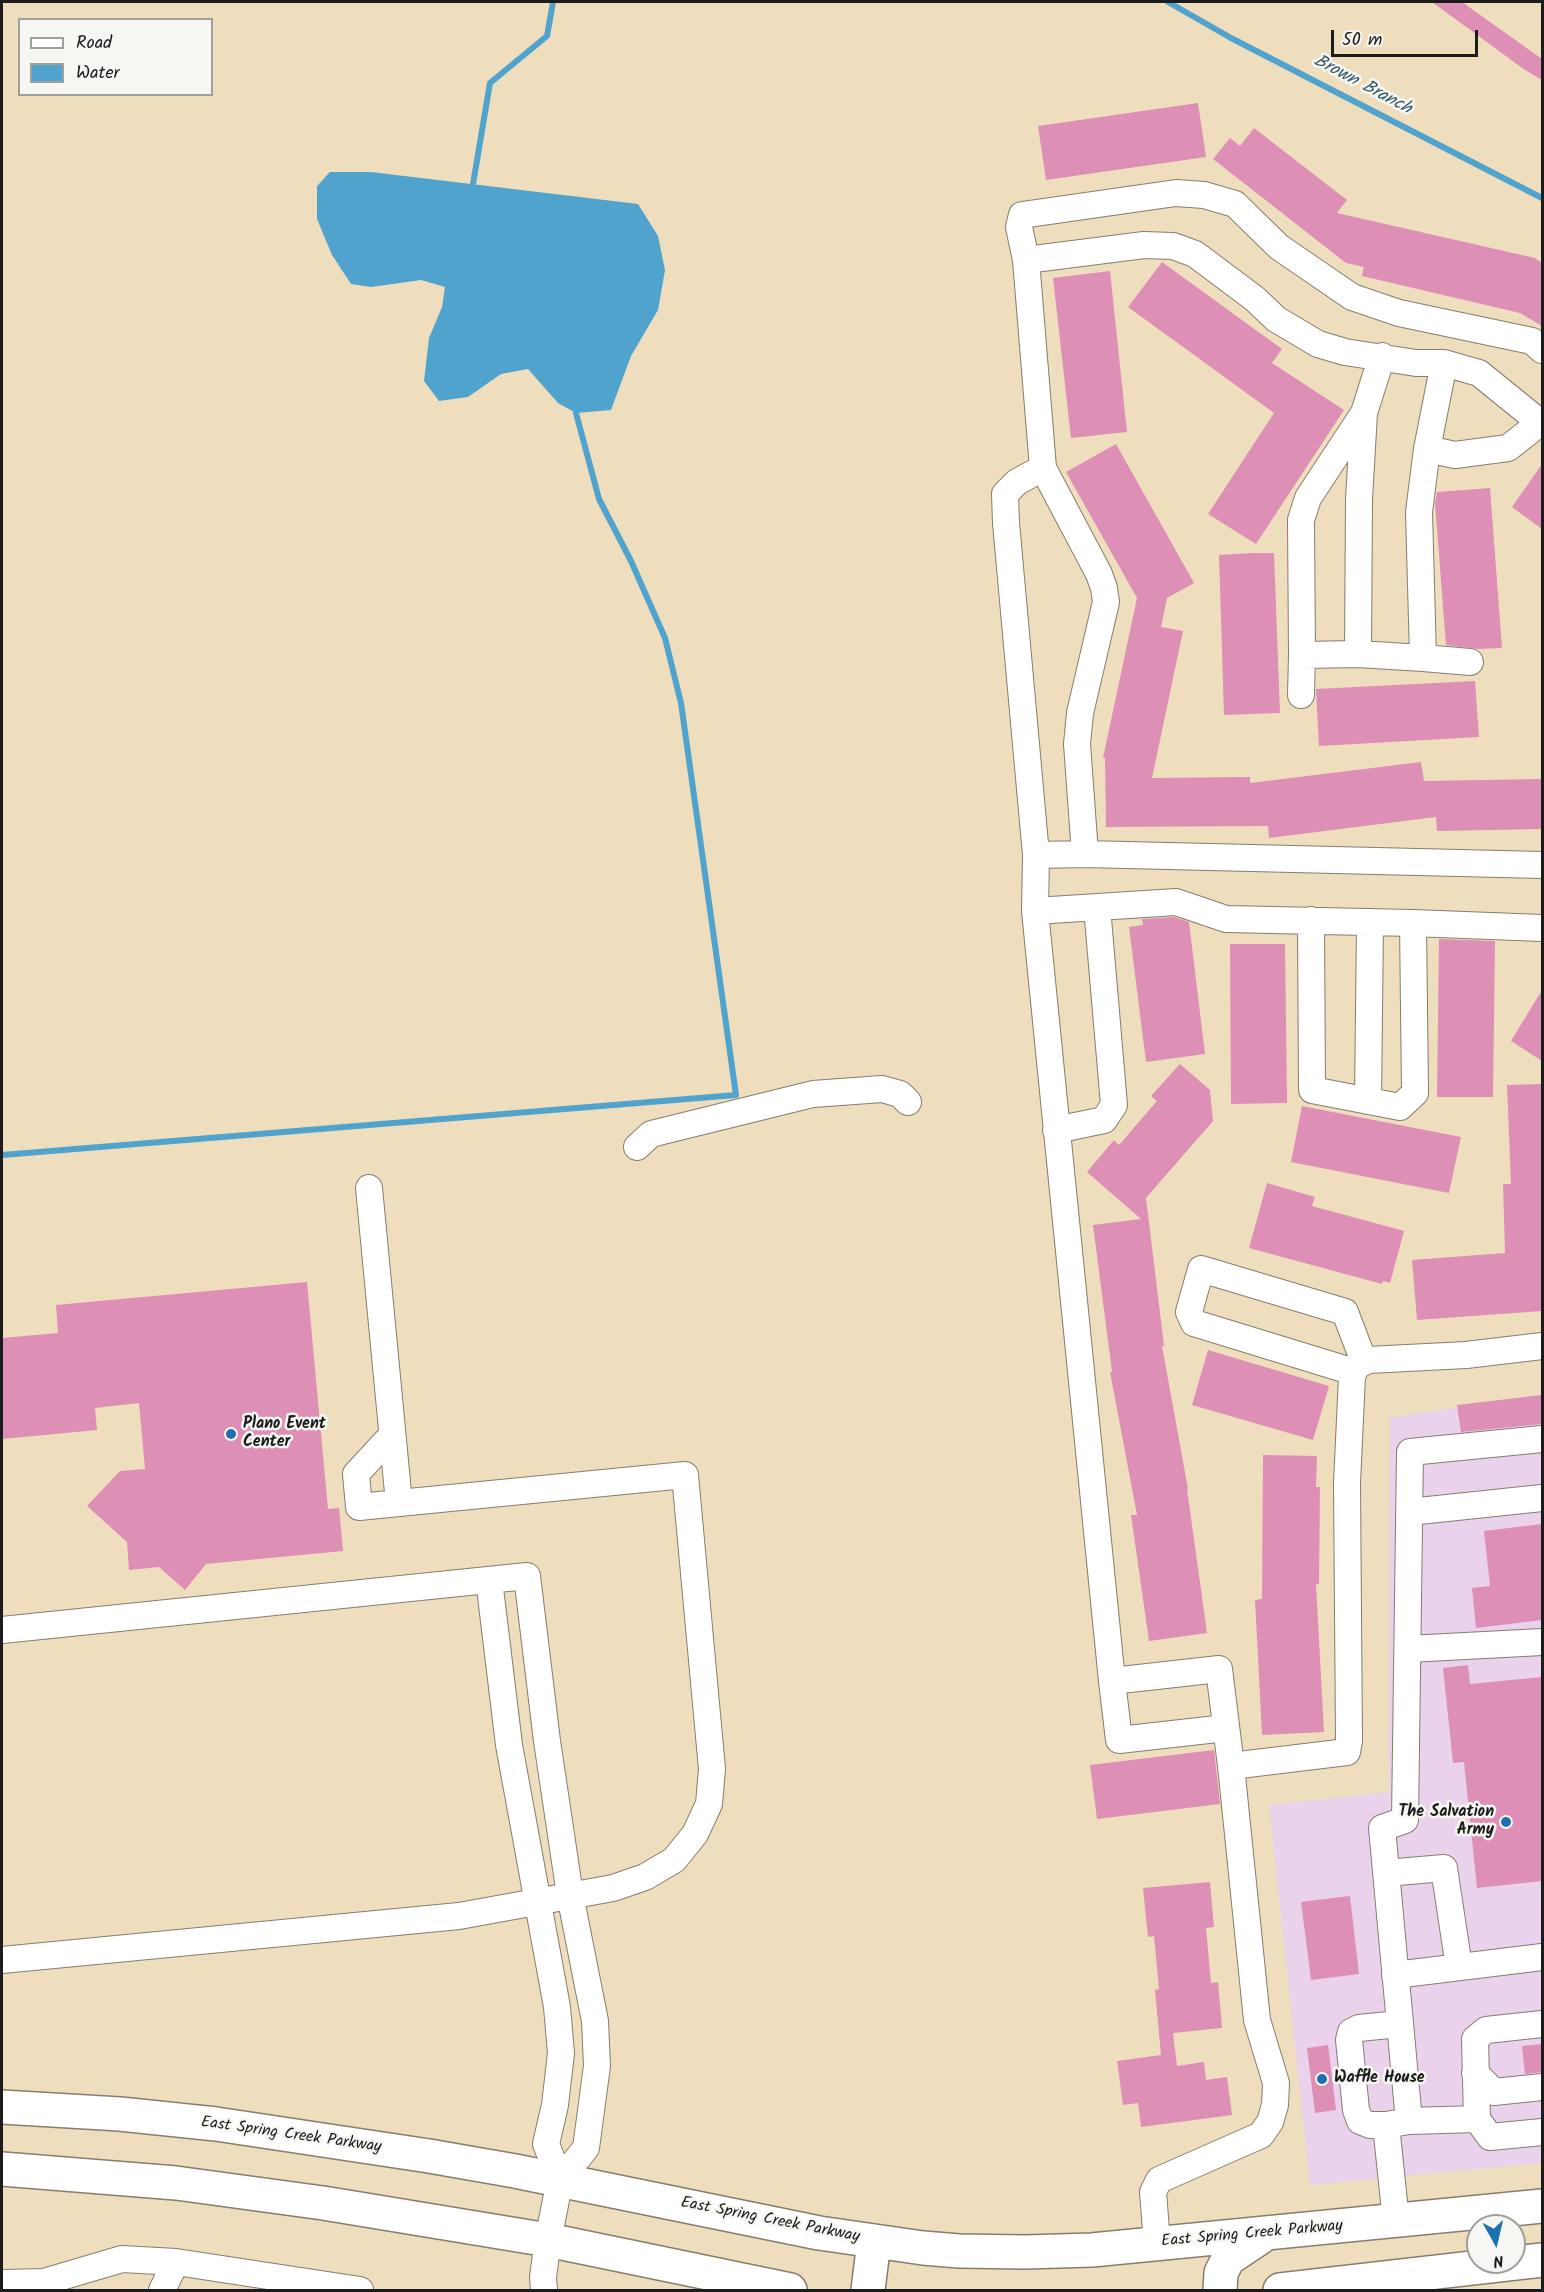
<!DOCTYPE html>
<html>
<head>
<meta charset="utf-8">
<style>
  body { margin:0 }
  #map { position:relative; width:1544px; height:2292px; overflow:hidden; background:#efdebe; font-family:Kalam,sans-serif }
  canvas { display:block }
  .frame { position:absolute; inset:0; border:3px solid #1c1c1c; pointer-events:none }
  .legend { position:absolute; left:18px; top:18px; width:195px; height:78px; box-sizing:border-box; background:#f6f6f2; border:2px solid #9f9f9c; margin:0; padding:8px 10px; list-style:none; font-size:18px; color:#1c1c1c }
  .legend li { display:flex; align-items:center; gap:12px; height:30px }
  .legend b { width:30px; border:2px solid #9f9f9c }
  .north { position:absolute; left:1466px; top:2214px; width:60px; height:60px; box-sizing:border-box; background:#f6f6f2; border:2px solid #9f9f9c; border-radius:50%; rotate:172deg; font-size:16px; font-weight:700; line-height:24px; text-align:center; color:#1c1c1c }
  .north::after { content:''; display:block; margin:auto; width:21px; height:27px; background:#1f6fb2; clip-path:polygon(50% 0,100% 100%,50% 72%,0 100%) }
  .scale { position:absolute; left:1331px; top:30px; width:147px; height:27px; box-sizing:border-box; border:3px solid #1c1c1c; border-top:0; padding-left:8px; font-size:18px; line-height:21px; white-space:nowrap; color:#1c1c1c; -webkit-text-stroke:4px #f6f6f2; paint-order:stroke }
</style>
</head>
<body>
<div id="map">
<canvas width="1544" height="2292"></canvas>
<div class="frame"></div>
<ul class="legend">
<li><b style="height:8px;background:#fff"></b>Road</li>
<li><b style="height:16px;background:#50a3cc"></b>Water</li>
</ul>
<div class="north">N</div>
<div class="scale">50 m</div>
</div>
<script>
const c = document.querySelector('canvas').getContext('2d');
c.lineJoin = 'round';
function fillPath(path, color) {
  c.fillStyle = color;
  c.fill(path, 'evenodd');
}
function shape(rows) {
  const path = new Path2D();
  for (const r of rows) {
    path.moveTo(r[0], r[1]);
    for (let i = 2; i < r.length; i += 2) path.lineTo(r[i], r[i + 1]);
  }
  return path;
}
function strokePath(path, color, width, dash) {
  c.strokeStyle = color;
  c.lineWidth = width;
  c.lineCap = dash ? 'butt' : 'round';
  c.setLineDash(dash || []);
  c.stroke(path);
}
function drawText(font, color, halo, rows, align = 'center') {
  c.font = font + ' Kalam,sans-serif';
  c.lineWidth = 5;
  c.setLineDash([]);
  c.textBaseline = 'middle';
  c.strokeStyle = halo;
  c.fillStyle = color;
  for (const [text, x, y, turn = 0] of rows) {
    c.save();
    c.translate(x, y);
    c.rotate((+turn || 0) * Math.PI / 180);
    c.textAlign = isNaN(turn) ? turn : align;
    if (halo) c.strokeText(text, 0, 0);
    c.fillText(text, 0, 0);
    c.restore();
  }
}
fillPath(shape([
  [1542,1394,1542,2163,1310,2185,1269,1805,1389,1792,1390,1418]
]), '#ead1ec');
fillPath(shape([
  [330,172,371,172,638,204,658,236,665,270,658,310,631,356,611,410,576,413,558,403,528,369,501,374,468,397,439,401,424,381,429,338,442,307,445,287,421,280,371,287,351,284,332,255,317,219,317,186]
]), '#50a3cc');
strokePath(shape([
  [1168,2,1231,38,1542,198],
  [473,184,490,83,547,36,553,2],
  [2,1155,736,1095,681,703,665,638,631,561,599,499,576,413]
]), '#50a3cc', 6);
fillPath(shape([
  [1432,2,1462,2,1542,59,1542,80,1525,70],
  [1198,103,1206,157,1046,180,1038,126],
  [1254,128,1347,200,1337,213,1535,258,1542,263,1542,326,1520,313,1362,276,1364,267,1346,263,1213,159,1230,138,1240,146],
  [1162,262,1282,349,1272,363,1344,410,1256,544,1208,514,1274,413,1128,307],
  [1110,271,1127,432,1071,438,1053,278],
  [1116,444,1194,583,1167,598,1161,627,1183,631,1152,778,1250,777,1250,783,1421,762,1424,781,1542,779,1542,829,1437,831,1436,817,1269,838,1268,826,1106,827,1105,758,1103,758,1137,598,1066,472],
  [1542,464,1542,529,1512,507],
  [1490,488,1502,648,1478,649,1446,645,1435,503,1437,492],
  [1254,553,1274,553,1280,713,1224,715,1219,555],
  [1475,681,1479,737,1319,746,1316,689],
  [1174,917,1189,922,1205,1054,1146,1062,1129,927,1143,925,1142,919],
  [1439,939,1495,941,1493,1097,1437,1097],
  [1230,944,1285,944,1287,1103,1231,1104],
  [1542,990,1542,1061,1511,1041],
  [1180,1064,1210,1090,1213,1121,1146,1198,1164,1346,1162,1346,1188,1489,1187,1489,1207,1633,1149,1641,1131,1515,1137,1515,1110,1372,1112,1372,1093,1225,1141,1219,1087,1172,1114,1140,1119,1145,1157,1101,1151,1096],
  [1542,1084,1542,1311,1417,1320,1412,1260,1505,1253,1503,1184,1511,1184,1507,1085],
  [1302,1106,1461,1137,1449,1193,1291,1162],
  [1267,1183,1315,1197,1312,1206,1404,1231,1390,1283,1383,1281,1382,1284,1249,1248],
  [307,1282,328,1509,339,1508,343,1551,206,1564,185,1590,159,1567,129,1570,127,1542,87,1506,120,1471,145,1469,139,1403,95,1408,97,1430,2,1439,2,1338,58,1333,56,1305],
  [1208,1350,1329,1386,1313,1440,1192,1405],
  [1542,1395,1542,1424,1461,1432,1457,1405],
  [1263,1455,1317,1456,1316,1487,1320,1487,1319,1584,1316,1584,1324,1732,1262,1735,1255,1600,1262,1599],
  [1542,1524,1542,1620,1476,1628,1472,1588,1490,1586,1484,1531],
  [1468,1665,1470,1684,1542,1677,1542,1881,1477,1888,1464,1762,1453,1763,1443,1668],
  [1214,1750,1220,1804,1097,1819,1090,1765],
  [1210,1882,1214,1927,1206,1928,1211,1983,1218,1982,1222,2028,1173,2033,1177,2066,1204,2062,1206,2080,1227,2077,1232,2115,1141,2127,1138,2103,1123,2105,1117,2061,1161,2055,1155,1990,1159,1989,1154,1936,1148,1937,1143,1888],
  [1350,1896,1359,1974,1311,1980,1301,1902],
  [1542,2044,1542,2072,1525,2074,1522,2046],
  [1328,2045,1336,2110,1315,2113,1307,2048]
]), '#dd8fb6');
const minor = shape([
  [1026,260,1144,245,1173,246,1195,254,1255,299,1276,319,1318,344,1345,352,1416,363,1444,363,1479,373,1542,424],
  [1382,356,1364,413,1359,499,1358,654,1423,658,1419,512,1427,449,1444,363],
  [1427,449,1455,455,1508,448,1541,422],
  [1043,468,1017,482,1005,494,1006,523,1036,855,1035,911,1112,1681,1219,1669,1231,1766,1347,1752,1349,1741,1347,1483,1352,1376,1355,1367,1368,1360,1466,1355,1542,1346],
  [1358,654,1302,655,1301,520,1308,498,1364,413],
  [1423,658,1470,662],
  [1301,695,1302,655],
  [1085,854,1077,744,1080,713,1106,602,1104,588,1099,574,1043,468,1026,260,1019,227,1022,215,1176,193,1204,195,1235,204,1279,247,1352,297,1399,313,1532,341,1542,350],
  [1036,855,1085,854,1542,865],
  [1035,911,1176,902,1226,919,1413,923,1542,928],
  [1311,920,1312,1090,1400,1107,1415,1093,1413,923],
  [1368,1101,1370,922],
  [1056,1130,1104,1120,1114,1105,1097,907],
  [637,1147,651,1134,813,1094,882,1089,900,1094,908,1102],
  [1354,1372,1194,1323,1189,1312,1201,1269,1345,1312,1364,1362],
  [392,1435,356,1474,359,1507,399,1503],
  [1409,1512,1542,1498],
  [489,1580,509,1745,557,2007,561,2053,555,2105,546,2144,560,2180],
  [2,1630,527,1576,547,1741,570,1895,595,2021,597,2066,586,2148,560,2180,548,2240,543,2277,544,2290],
  [1408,1649,1542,1642],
  [1112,1681,1119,1740,1226,1728],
  [1386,1873,1444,1868,1459,1967],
  [2,1960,459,1916,613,1888,645,1877,674,1860,695,1834,709,1804,712,1769,685,1475,399,1503,369,1188],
  [1395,1975,1542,1957],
  [1399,2024,1359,2028,1351,2032,1349,2040,1356,2110,1360,2121,1370,2125,1386,2125,1409,2121,1477,2119,1490,2137,1542,2132],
  [1475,2073,1494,2092,1542,2087],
  [1477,2119,1475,2039,1486,2030,1542,2024],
  [1409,2121,1382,1828,1405,1820,1410,1452,1542,1439],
  [1386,2125,1396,2221],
  [1157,2243,1153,2192,1159,2180,1261,2135,1270,2122,1275,2105,1276,2083,1257,2020,1231,1766],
  [2,2283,44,2282,122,2259,176,2262,360,2290],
  [162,2290,176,2262]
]);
const major = shape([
  [2,2107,120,2114,216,2124,429,2156,515,2171,819,2233,923,2248,959,2251,1025,2252,1092,2250,1542,2206],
  [2,2169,176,2183,323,2203,548,2240,790,2290],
  [868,2290,874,2241],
  [1220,2290,1221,2273,1228,2259,1261,2237],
  [1280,2290,1542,2260]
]);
strokePath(minor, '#867d6d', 28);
strokePath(major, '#867d6d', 36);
strokePath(minor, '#fff', 26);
strokePath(major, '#fff', 33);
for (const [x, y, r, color] of [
  [231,1434,6,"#1f6fb2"],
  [1506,1822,6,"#1f6fb2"],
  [1322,2079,6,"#1f6fb2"]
]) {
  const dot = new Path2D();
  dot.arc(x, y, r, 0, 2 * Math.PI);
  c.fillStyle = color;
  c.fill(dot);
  strokePath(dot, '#f6f6f2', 2);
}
drawText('bold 16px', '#1c1c1c', '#f6f6f2', [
  ["Plano Event",243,1425],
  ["Center",243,1443],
  ["The Salvation",1494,1813,"right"],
  ["Army",1494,1831,"right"],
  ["Waffle House",1334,2079]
], 'left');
drawText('16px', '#1c1c1c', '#f6f6f2', [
  ["East Spring Creek Parkway",291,2136,8],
  ["East Spring Creek Parkway",770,2221,11],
  ["East Spring Creek Parkway",1252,2235,-5]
]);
drawText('italic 18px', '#33596b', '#f6f6f2', [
  ["Brown Branch",1362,86,28]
]);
</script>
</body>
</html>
